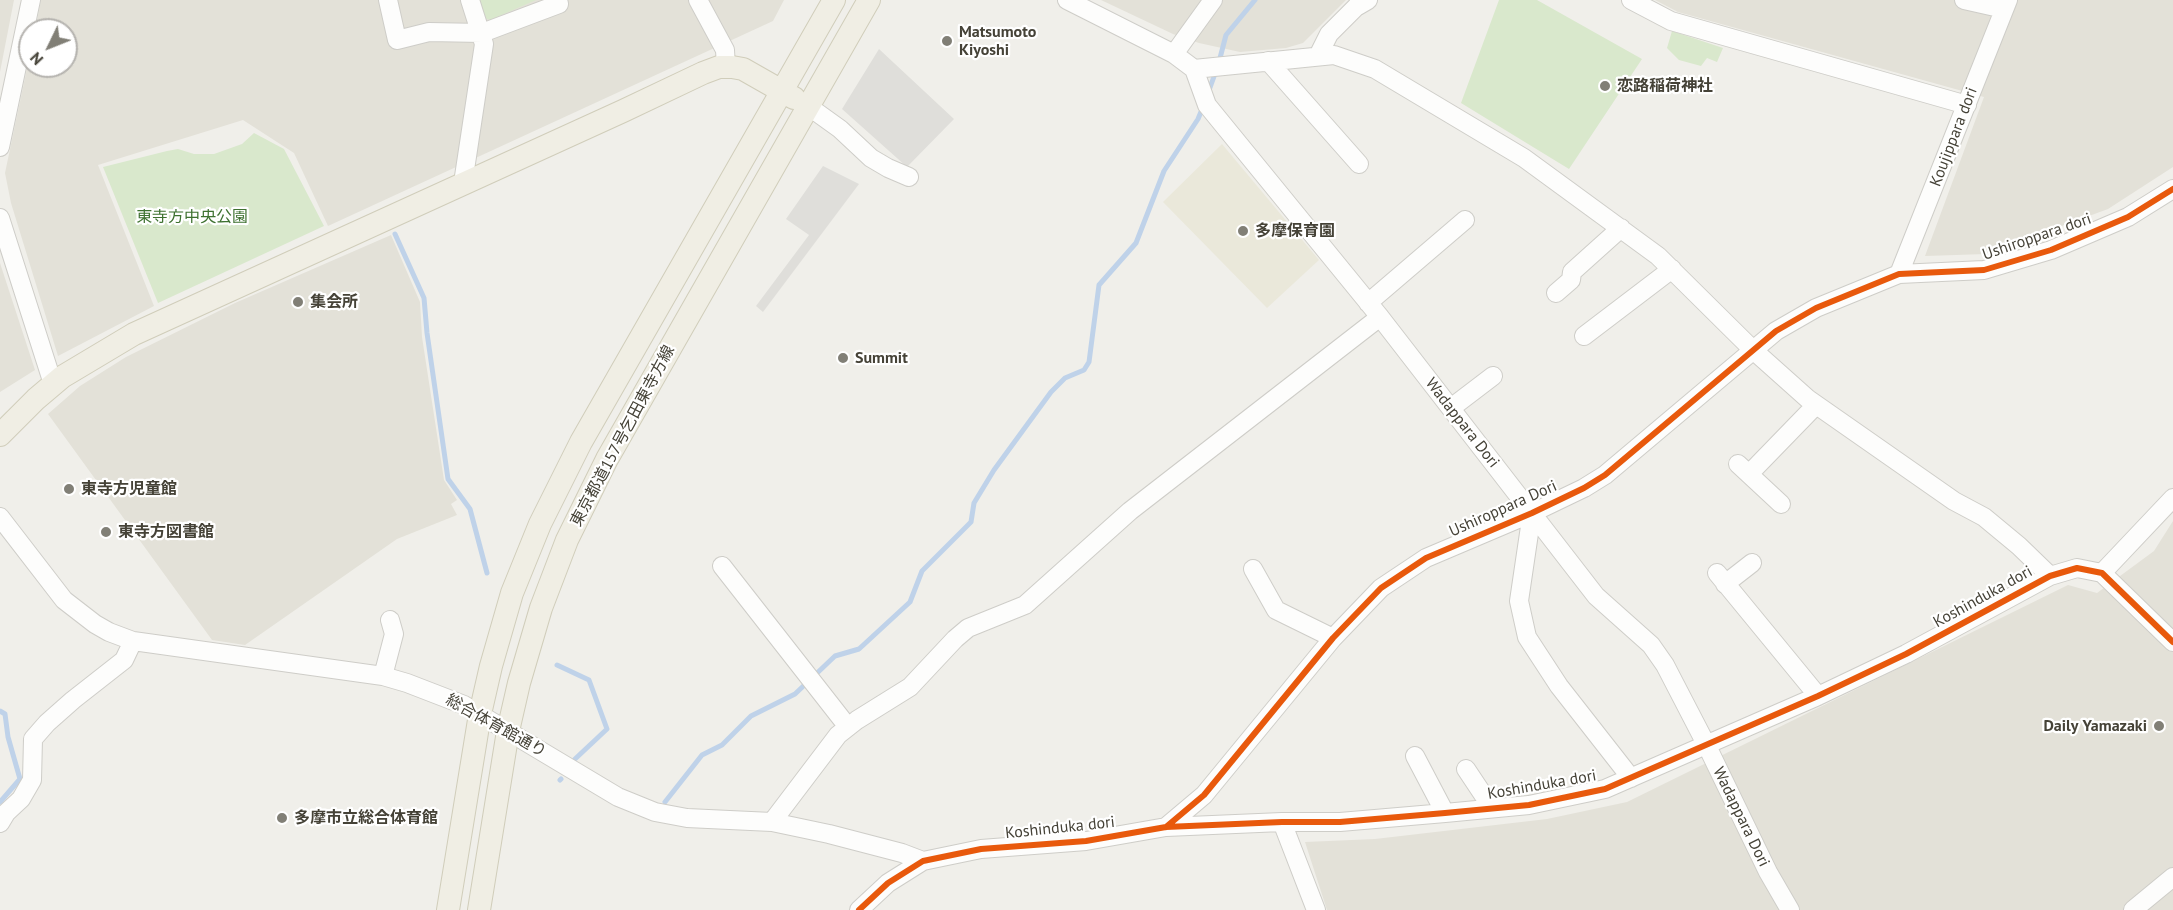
<!DOCTYPE html>
<html>
<head>
<meta charset="utf-8">
<style>
  body { margin:0 }
  #map { position:relative; width:2173px; height:910px; overflow:hidden; background:#f0efea; font-family:"PT Sans",sans-serif }
  canvas { display:block }
  .north { position:absolute; left:18px; top:18px; width:60px; height:60px; box-sizing:border-box; background:#fff; border:2px solid #b5b3af; border-radius:50%; rotate:227deg; font-size:16px; font-weight:700; line-height:24px; text-align:center; color:#454237 }
  .north::after { content:''; display:block; margin:auto; width:21px; height:27px; background:#817f76; clip-path:polygon(50% 0,100% 100%,50% 72%,0 100%) }
</style>
</head>
<body>
<div id="map">
<canvas width="2173" height="910"></canvas>
<div class="north">N</div>
</div>
<script>
const c = document.querySelector('canvas').getContext('2d');
c.lineJoin = 'round';
function fillPath(path, color) {
  c.fillStyle = color;
  c.fill(path, 'evenodd');
}
function shape(rows) {
  const path = new Path2D();
  for (const r of rows) {
    path.moveTo(r[0], r[1]);
    for (let i = 2; i < r.length; i += 2) path.lineTo(r[i], r[i + 1]);
  }
  return path;
}
function strokePath(path, color, width, dash) {
  c.strokeStyle = color;
  c.lineWidth = width;
  c.lineCap = dash ? 'butt' : 'round';
  c.setLineDash(dash || []);
  c.stroke(path);
}
function drawText(font, color, halo, rows, align = 'center') {
  c.font = font + ' "PT Sans","Noto Sans JP",sans-serif';
  c.lineWidth = 4.5;
  c.setLineDash([]);
  c.textBaseline = 'middle';
  c.strokeStyle = halo;
  c.fillStyle = color;
  for (const [text, x, y, turn = 0] of rows) {
    c.save();
    c.translate(x, y);
    c.rotate((+turn || 0) * Math.PI / 180);
    c.textAlign = isNaN(turn) ? turn : align;
    if (halo) c.strokeText(text, 0, 0);
    c.fillText(text, 0, 0);
    c.restore();
  }
}
fillPath(shape([
  [0,0,14,0,0,72],
  [41,0,784,0,773,21,328,226,294,153,243,120,98,165,154,306,58,356,11,203,5,173,30,54,30,66,66,66,66,30,35,30],
  [1101,0,1346,0,1303,43,1286,48,1240,52,1199,43,1173,34],
  [1655,0,2173,0,2173,167,2108,209,1986,254,1925,256,1984,97,1678,12],
  [391,235,420,302,422,337,444,480,457,500,451,504,457,515,397,539,245,645,212,640,48,414,80,386,126,357,235,303],
  [0,263,35,370,0,392],
  [2173,521,2173,910,1327,910,1305,842,1375,839,1547,819,1627,802,2068,585,2097,593,2154,551]
]), '#e3e1d8');
fillPath(shape([
  [1222,144,1319,260,1267,308,1163,202]
]), '#eae8da');
fillPath(shape([
  [472,0,536,0,490,20,478,16],
  [1499,0,1537,0,1642,59,1569,169,1461,103],
  [1672,31,1723,48,1717,62,1707,58,1701,66,1679,60,1667,48],
  [254,133,284,149,324,226,158,303,103,167,167,151,178,149,194,154,214,154,242,144]
]), '#d9e8cc');
fillPath(shape([
  [879,49,954,119,907,167,842,109],
  [823,166,859,184,763,312,756,306,809,235,786,219]
]), '#dfdeda');
strokePath(shape([
  [1219,62,1226,35,1255,0],
  [1208,93,1216,71],
  [395,234,424,298,427,333,448,479,470,509,487,573],
  [557,665,589,680,607,729,575,759],
  [0,711,5,714,8,737,20,779,0,802],
  [560,780,561,779],
  [665,802,702,755,722,745,751,716,795,694,835,656,859,649,910,602,922,571,971,522,974,503,994,470,1051,392,1065,378,1084,370,1089,362,1099,285,1136,243,1164,171,1198,119,1203,107]
]), '#bfd2e9', 5);
const minor = shape([
  [388,0,397,40,429,32,482,33,559,4,558,0],
  [698,0,725,50,726,67],
  [1067,0,1174,54,1194,69,1207,105,1380,317,1596,596,1651,645,1665,665,1707,746,1768,872,1790,910],
  [1631,0,1671,21,1967,105],
  [1964,0,2004,9],
  [1174,54,1213,0],
  [1318,56,1329,34,1356,7,1368,0],
  [1268,61,1359,164],
  [1194,69,1334,55,1375,69,1524,158,1658,256,1752,349,1808,399,1954,501,1984,517,2019,546,2050,576],
  [808,106,840,129,871,158,888,168,909,177],
  [0,147,31,0],
  [463,183,484,44,470,0],
  [0,218,53,384],
  [1899,274,2008,0],
  [1556,293,1571,280,1572,272,1621,228],
  [1368,303,1465,220],
  [1584,336,1672,269],
  [1451,408,1493,376],
  [1738,464,1781,504],
  [1749,474,1816,405],
  [1532,513,1519,601,1527,637,1559,686,1631,778],
  [0,517,64,600,95,624,109,632,133,641,383,676,407,683,464,705,618,797,655,812,687,818,772,822,829,834,902,853,923,861],
  [722,566,848,727],
  [1253,569,1276,610,1333,638],
  [1717,573,1818,696],
  [2102,573,2173,498],
  [1725,584,1752,563],
  [383,676,394,634,390,620],
  [1415,756,1445,813],
  [1466,769,1492,808],
  [772,822,838,735,857,720,910,687,955,639,968,628,1025,605,1130,511,1380,317],
  [1282,822,1316,910],
  [0,823,6,813,21,799,32,780,33,739,47,723,73,700,124,660,133,641],
  [1166,827,1204,795,1333,638,1381,588,1426,558,1532,513,1584,488,1605,475,1776,331,1816,308,1899,274,1984,270,2051,250,2128,217,2173,189],
  [859,910,888,883,923,861,981,849,1086,841,1166,827,1282,822,1340,822,1445,813,1529,805,1605,789,1818,696,1906,654,2050,576,2077,568,2102,573,2173,642],
  [2133,910,2173,877]
]);
const major = shape([
  [0,435,36,399,62,377,134,334,623,111,703,73,719,67,732,67,743,69,794,98],
  [448,910,480,714,491,666,512,593,540,524,581,442,834,0],
  [479,910,508,731,519,683,541,608,567,540,607,459,869,0]
]);
strokePath(minor, '#cecdc8', 20);
strokePath(major, '#d0cdba', 24);
strokePath(minor, '#fdfdfc', 18);
strokePath(major, '#f0eee4', 22);
strokePath(shape([
  [1166,827,1204,795,1333,638,1381,588,1426,558,1532,513,1584,488,1605,475,1776,331,1816,308,1899,274,1984,270,2051,250,2128,217,2173,189],
  [859,910,888,883,923,861,981,849,1086,841,1166,827,1282,822,1340,822,1445,813,1529,805,1605,789,1818,696,1906,654,2050,576,2077,568,2102,573,2173,642]
]), '#e8590c', 6);
for (const [x, y, r, color] of [
  [947,41,6,"#817f76"],
  [1605,86,6,"#817f76"],
  [1243,231,6,"#817f76"],
  [298,302,6,"#817f76"],
  [843,358,6,"#817f76"],
  [69,489,6,"#817f76"],
  [106,532,6,"#817f76"],
  [2159,726,6,"#817f76"],
  [282,818,6,"#817f76"]
]) {
  const dot = new Path2D();
  dot.arc(x, y, r, 0, 2 * Math.PI);
  c.fillStyle = color;
  c.fill(dot);
  strokePath(dot, '#fff', 2);
}
drawText('bold 16px', '#454237', '#fff', [
  ["Matsumoto",959,32],
  ["Kiyoshi",959,50],
  ["恋路稲荷神社",1617,86],
  ["多摩保育園",1255,231],
  ["集会所",310,302],
  ["Summit",855,358],
  ["東寺方児童館",81,489],
  ["東寺方図書館",118,532],
  ["Daily Yamazaki",2147,726,"right"],
  ["多摩市立総合体育館",294,818]
], 'left');
drawText('16px', '#454237', '#fff', [
  ["Koujippara dori",1954,137,-69],
  ["Ushiroppara dori",2037,237,-19],
  ["Wadappara Dori",1462,423,52],
  ["東京都道157号乞田東寺方線",623,436,-62],
  ["Ushiroppara Dori",1503,509,-24],
  ["Koshinduka dori",1983,597,-29],
  ["総合体育館通り",496,726,29],
  ["Koshinduka dori",1542,785,-10],
  ["Wadappara Dori",1741,817,64],
  ["Koshinduka dori",1060,828,-6]
]);
drawText('16px', '#3e7130', '#fff', [
  ["東寺方中央公園",192,217]
]);
</script>
</body>
</html>
